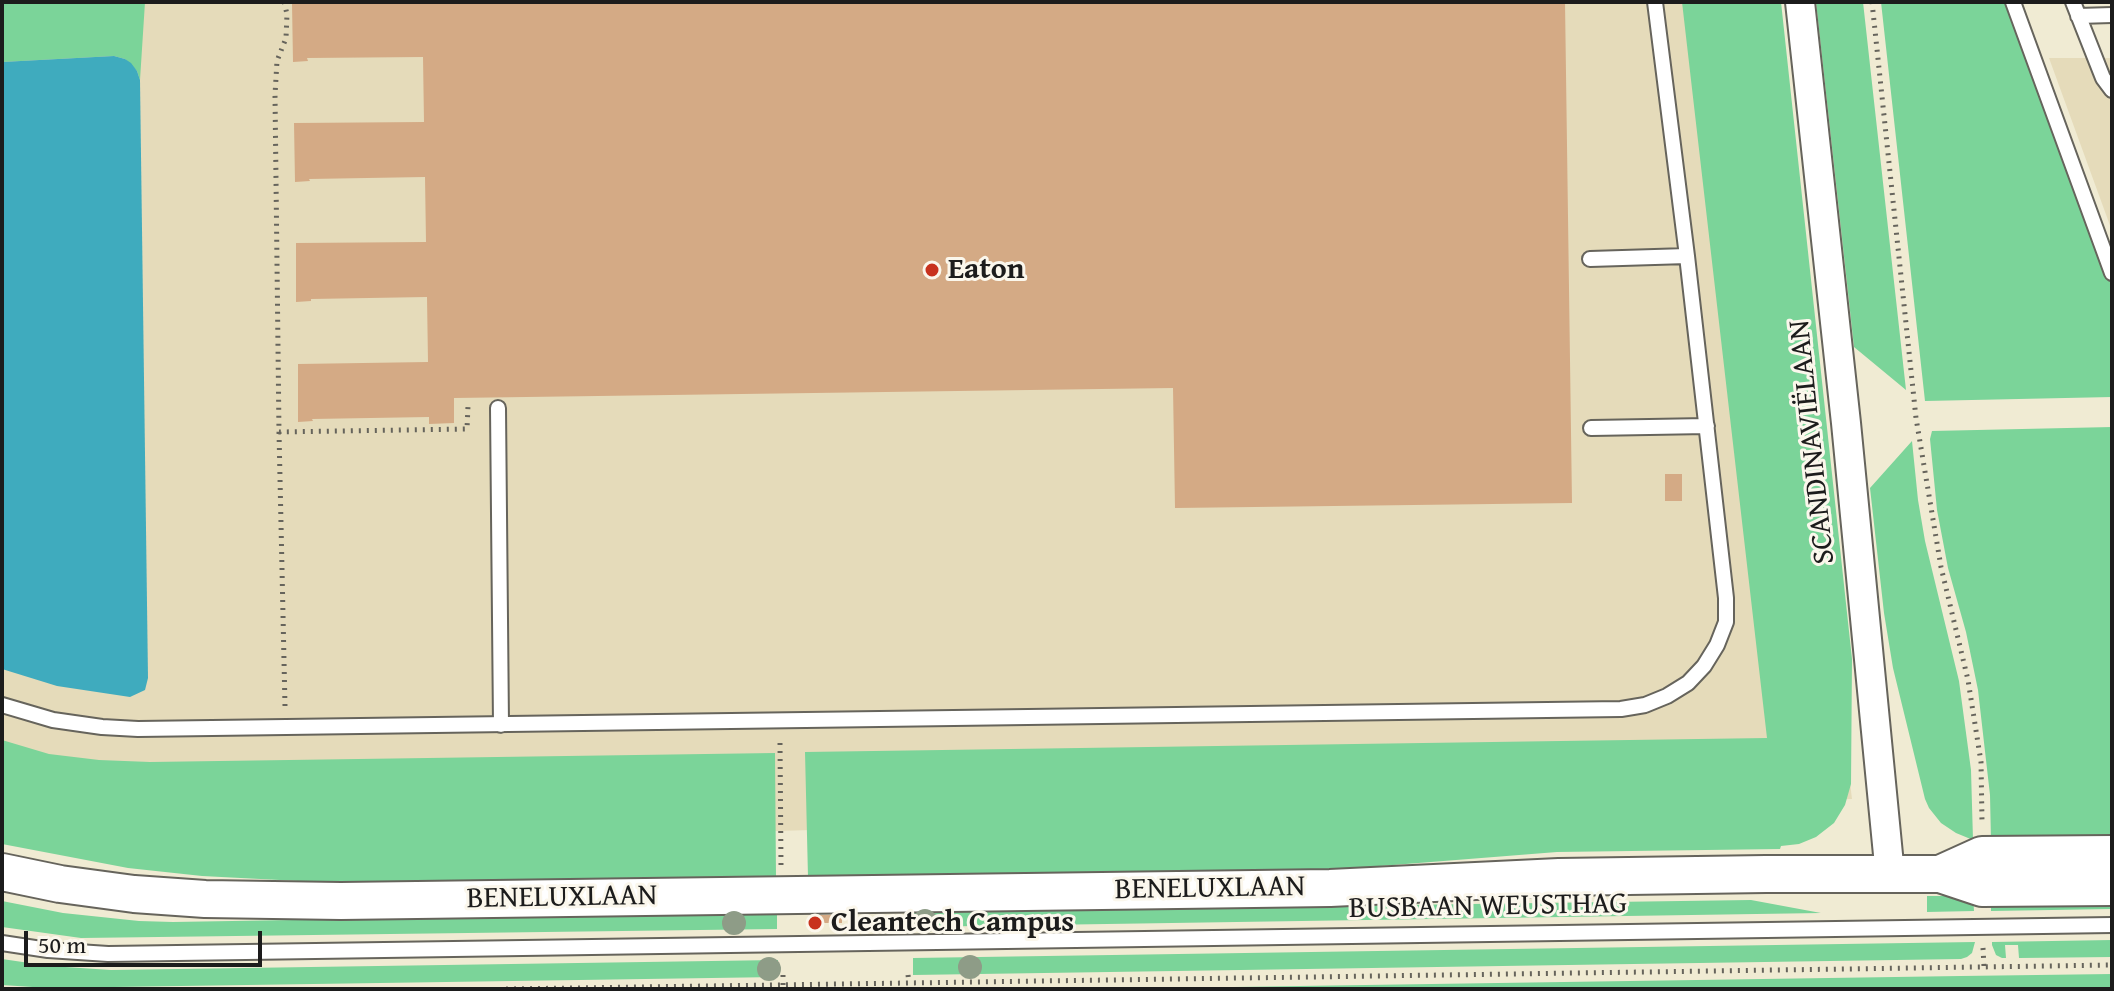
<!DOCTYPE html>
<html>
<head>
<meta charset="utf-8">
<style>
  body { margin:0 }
  #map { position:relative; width:2114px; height:991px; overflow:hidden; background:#f0ebd3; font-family:"Gentium Book Plus",serif }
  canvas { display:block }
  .frame { position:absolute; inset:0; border:4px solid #1c1c1c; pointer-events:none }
  .scale { position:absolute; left:24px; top:931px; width:238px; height:36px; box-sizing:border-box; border:4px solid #1c1c1c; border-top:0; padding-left:10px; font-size:24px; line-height:28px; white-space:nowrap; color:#1c1c1c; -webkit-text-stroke:6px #fbf7ec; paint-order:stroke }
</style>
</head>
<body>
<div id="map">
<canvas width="2114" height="991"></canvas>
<div class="frame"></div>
<div class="scale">50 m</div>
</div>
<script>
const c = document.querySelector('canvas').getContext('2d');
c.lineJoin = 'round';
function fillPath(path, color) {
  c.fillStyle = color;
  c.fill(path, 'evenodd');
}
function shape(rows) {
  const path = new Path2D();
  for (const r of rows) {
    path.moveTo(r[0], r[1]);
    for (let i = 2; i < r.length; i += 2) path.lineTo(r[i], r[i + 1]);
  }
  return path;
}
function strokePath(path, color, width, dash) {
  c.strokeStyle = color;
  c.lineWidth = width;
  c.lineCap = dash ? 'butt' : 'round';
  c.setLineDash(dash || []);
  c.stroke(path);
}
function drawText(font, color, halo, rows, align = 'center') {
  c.font = font + ' "Gentium Book Plus",serif';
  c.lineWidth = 6;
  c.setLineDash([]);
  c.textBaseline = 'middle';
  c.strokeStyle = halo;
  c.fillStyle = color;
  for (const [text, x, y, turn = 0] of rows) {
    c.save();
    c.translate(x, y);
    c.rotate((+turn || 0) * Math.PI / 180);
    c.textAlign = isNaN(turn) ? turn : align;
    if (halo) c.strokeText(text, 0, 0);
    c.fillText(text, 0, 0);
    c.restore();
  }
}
fillPath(shape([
  [2,2,1756,2,1852,799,72,852,2,826],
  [2049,58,2112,58,2112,231]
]), '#e5dbba');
fillPath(shape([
  [2,2,145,2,140,80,137,71,125,59,114,56,2,62],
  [1682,2,1781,2,1852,659,1851,784,1845,805,1834,823,1816,837,1799,844,1781,846,1780,849,1557,852,1330,870,808,877,805,752,1767,738],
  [1816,2,1863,2,1906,390,1854,347],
  [1881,2,2007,2,2112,286,2112,397,1925,401],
  [2112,427,2112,839,1991,841,1990,795,1978,690,1966,632,1948,568,1937,510,1930,439,1932,431],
  [1912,441,1918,500,1925,541,1959,681,1971,770,1973,840,1956,833,1941,823,1929,808,1925,799,1893,668,1884,613,1870,488],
  [2,740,49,754,99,760,150,762,775,753,776,878,338,883,202,876,128,868,2,844],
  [2112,892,2112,909,1991,911,1991,894],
  [1927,896,1973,896,1974,911,1927,912],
  [1751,900,1821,913,912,927,912,912],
  [2,901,63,913,139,921,173,922,586,915,586,917,777,914,777,929,81,938,2,927],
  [2112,940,2112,957,2019,958,2018,945,2005,945,2006,958,2002,958,1996,955,1992,945,1992,942],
  [1975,942,1972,953,1967,957,1961,959,913,975,913,958],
  [2,959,50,966,111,970,778,960,778,977,48,988,2,985],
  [2112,974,2112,989,1101,989,1961,976]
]), '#7bd499');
fillPath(shape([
  [114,56,125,59,131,63,137,71,140,80,148,678,145,690,130,697,57,686,2,669,2,62]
]), '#3fabbe');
fillPath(shape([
  [374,2,1565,2,1572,503,1175,508,1173,388,454,398,454,423,429,424,429,417,312,419,313,421,298,422,298,364,428,362,427,297,311,299,311,301,296,302,296,243,426,242,425,177,309,179,310,181,295,182,294,123,424,122,423,57,307,58,308,61,293,62,292,3],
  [1665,474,1682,474,1682,501,1665,501],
  [820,915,842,915,842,923,820,923]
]), '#d4aa85');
const service = shape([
  [2013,2,2112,273],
  [2073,2,2103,78,2112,90],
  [2078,16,2112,15],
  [1590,259,1687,256],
  [498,408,501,725],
  [1591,428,1707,426],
  [2,705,53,720,102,727,138,729,1621,709,1645,705,1667,696,1688,683,1704,666,1717,645,1726,622,1726,598,1687,256,1655,2],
  [2,943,48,950,108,954,2112,925]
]);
const minor = shape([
  [1800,2,1846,423,1890,875]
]);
const tertiary = shape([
  [2,872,60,884,134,894,205,899,341,901,1330,888,1559,877,1766,874,1940,874,1982,888,2112,887],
  [1940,874,1982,855,2112,854]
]);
strokePath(service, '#66645c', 18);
strokePath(minor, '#66645c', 32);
strokePath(tertiary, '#66645c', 40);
strokePath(shape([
  [284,2,287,14,286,38,277,61,275,95,279,432,467,429,468,406],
  [1872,2,1916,418,1941,567,1968,680,1981,762,1982,822],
  [279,432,285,706],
  [780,743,781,865],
  [1983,948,1984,967],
  [908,975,909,983],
  [783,985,783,969],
  [506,989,2112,965]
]), '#66645c', 5, [2, 6]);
strokePath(service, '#fff', 14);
strokePath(minor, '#fff', 28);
strokePath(tertiary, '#fff', 36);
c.fillStyle = '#8e9c87';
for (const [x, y] of [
  [925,921],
  [734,923],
  [970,967],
  [769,969]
]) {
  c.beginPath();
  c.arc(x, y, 12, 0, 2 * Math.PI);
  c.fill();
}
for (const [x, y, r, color] of [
  [932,270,8,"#c8321e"],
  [815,923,8,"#c8321e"]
]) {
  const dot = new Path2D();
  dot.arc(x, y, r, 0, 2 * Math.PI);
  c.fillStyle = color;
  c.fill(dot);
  strokePath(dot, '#fbf7ec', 3);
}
drawText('bold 30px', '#1c1c1c', '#fbf7ec', [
  ["Eaton",948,270],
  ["Cleantech Campus",831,923]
], 'left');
drawText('30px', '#1c1c1c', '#fbf7ec', [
  ["SCANDINAVIËLAAN",1813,442,-96],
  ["BENELUXLAAN",1210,889,-1],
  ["BENELUXLAAN",562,898,-1],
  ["BUSBAAN WEUSTHAG",1488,907,-1]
]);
</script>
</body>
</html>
